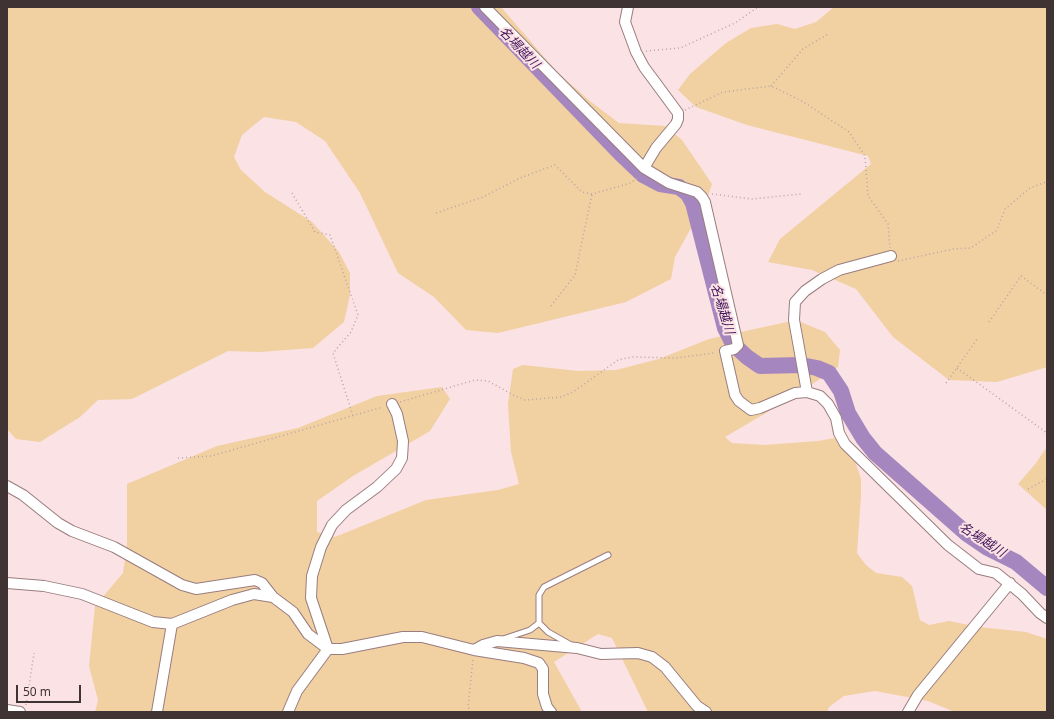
<!DOCTYPE html>
<html>
<head>
<meta charset="utf-8">
<style>
  body { margin:0 }
  #map { position:relative; width:1054px; height:719px; overflow:hidden; background:#fbe2e4; font-family:"Noto Sans",sans-serif }
  canvas { display:block }
  .frame { position:absolute; inset:0; border:8px solid #3f3334; pointer-events:none }
  .scale { position:absolute; left:16px; top:685px; width:65px; height:18px; box-sizing:border-box; border:2px solid #3f3334; border-top:0; padding-left:5px; font-size:12px; line-height:14px; white-space:nowrap; color:#3f3334; -webkit-text-stroke:3px #fbe2e4; paint-order:stroke }
</style>
</head>
<body>
<div id="map">
<canvas width="1054" height="719"></canvas>
<div class="frame"></div>
<div class="scale">50 m</div>
</div>
<script>
const c = document.querySelector('canvas').getContext('2d');
c.lineJoin = 'round';
function fillPath(path, color) {
  c.fillStyle = color;
  c.fill(path, 'evenodd');
}
function shape(rows) {
  const path = new Path2D();
  for (const r of rows) {
    path.moveTo(r[0], r[1]);
    for (let i = 2; i < r.length; i += 2) path.lineTo(r[i], r[i + 1]);
  }
  return path;
}
function strokePath(path, color, width, dash) {
  c.strokeStyle = color;
  c.lineWidth = width;
  c.lineCap = dash ? 'butt' : 'round';
  c.setLineDash(dash || []);
  c.stroke(path);
}
function drawText(font, color, halo, rows, align = 'center') {
  c.font = font + ' "Noto Sans","Noto Sans JP",sans-serif';
  c.lineWidth = 4;
  c.setLineDash([]);
  c.textBaseline = 'middle';
  c.strokeStyle = halo;
  c.fillStyle = color;
  for (const [text, x, y, turn = 0] of rows) {
    c.save();
    c.translate(x, y);
    c.rotate((+turn || 0) * Math.PI / 180);
    c.textAlign = isNaN(turn) ? turn : align;
    if (halo) c.strokeText(text, 0, 0);
    c.fillText(text, 0, 0);
    c.restore();
  }
}
fillPath(shape([
  [7,7,501,7,556,71,591,102,619,123,665,126,682,140,712,184,707,199,675,257,671,279,626,302,498,333,466,330,434,297,398,273,360,193,325,141,296,122,264,117,242,135,234,157,241,170,265,192,312,222,339,252,350,273,350,295,344,322,313,348,260,352,228,351,132,399,98,400,80,417,40,442,16,439,7,429],
  [834,7,1047,7,1047,367,997,382,949,380,893,337,856,289,812,270,768,262,780,239,871,164,868,156,747,125,696,107,678,90,690,74,726,43,751,28,777,24,795,29,816,22],
  [796,320,825,332,840,350,838,367,788,400,725,437,732,443,764,445,818,441,835,438,852,452,861,479,861,496,857,553,866,565,876,573,902,577,912,586,920,620,929,625,949,621,979,627,1026,632,1047,639,1047,712,955,712,928,701,875,691,844,696,829,707,827,712,648,712,612,638,598,634,554,662,582,712,95,712,98,700,89,666,95,606,123,573,127,545,127,484,217,446,298,428,377,396,442,387,450,399,430,431,353,476,317,501,317,532,335,537,426,500,498,490,519,484,511,452,508,404,513,369,523,365,578,371,616,370,659,359,709,339],
  [1047,447,1047,510,1018,484,1036,463]
]), '#f1d0a2');
strokePath(shape([
  [479,7,620,153,643,175,660,184,679,187,688,194,693,203,725,328,733,344,747,357,760,366,801,365,817,368,829,373,841,391,848,413,863,438,875,453,967,534,986,547,1016,562,1047,588]
]), '#a686be', 16);
const lane = shape([
  [539,623,548,632,571,645],
  [503,639,530,630,539,623,539,595,544,587,608,555]
]);
const street = shape([
  [485,7,644,168,669,183,697,192,702,197,705,202,738,345,734,349,725,351,735,395,739,401,751,410,760,408,795,393,807,392,820,396,828,404,836,418,839,433,845,444,948,545,979,569,996,573,1022,594,1040,613,1047,618],
  [628,7,625,22,636,52,644,67,678,113,678,119,676,124,656,148,644,168],
  [807,392,794,320,795,302,805,291,822,279,839,270,891,256],
  [7,486,23,495,58,523,72,531,114,547,182,585,196,589,255,580,262,583,273,597],
  [7,583,44,586,82,594,153,622,172,624,232,600,254,594,273,597,293,612,308,634,328,649,342,649,403,637,422,637,474,650,524,658,539,663,543,669,543,694,547,707,551,712],
  [328,649,311,598,312,576,321,547,332,525,346,510,377,487,396,469,402,458,403,441,397,414,392,404],
  [474,650,483,645,497,641,577,648,601,654,638,653,652,657,665,667,697,706,706,712],
  [7,710,20,712],
  [157,712,172,624],
  [288,712,297,691,328,649],
  [908,712,918,695,1010,583]
]);
strokePath(lane, '#997d7f', 7);
strokePath(street, '#997d7f', 12);
strokePath(shape([
  [646,51,680,48,735,23,758,7],
  [771,86,803,49,828,34],
  [685,110,723,92,771,86,802,101,849,132,865,156,868,196,888,224,890,248],
  [292,193,315,232,330,235,358,315,351,332,333,353,353,416],
  [712,194,752,199,801,194],
  [436,213,483,197,520,178,555,165,582,192,592,194,631,183,639,176],
  [898,261,953,249,971,248,997,230,1005,209,1030,188,1046,182],
  [551,306,575,275,592,194],
  [989,322,1021,276,1047,295],
  [957,368,1047,433],
  [946,383,978,338],
  [400,402,475,380,488,381,515,396,525,400,561,397,573,392,618,360,632,357,676,358,715,353],
  [178,458,211,456,383,407],
  [1028,489,1047,479],
  [26,705,34,653],
  [471,712,468,707,473,659]
]), '#b8a4a6', 1.5, [1, 3]);
strokePath(lane, '#fff', 5);
strokePath(street, '#fff', 10);
drawText('italic 13px', '#3f1358', '#fbe2e4', [
  ["名場越川",519,48,46],
  ["名場越川",722,309,73],
  ["名場越川",982,540,33]
]);
</script>
</body>
</html>
